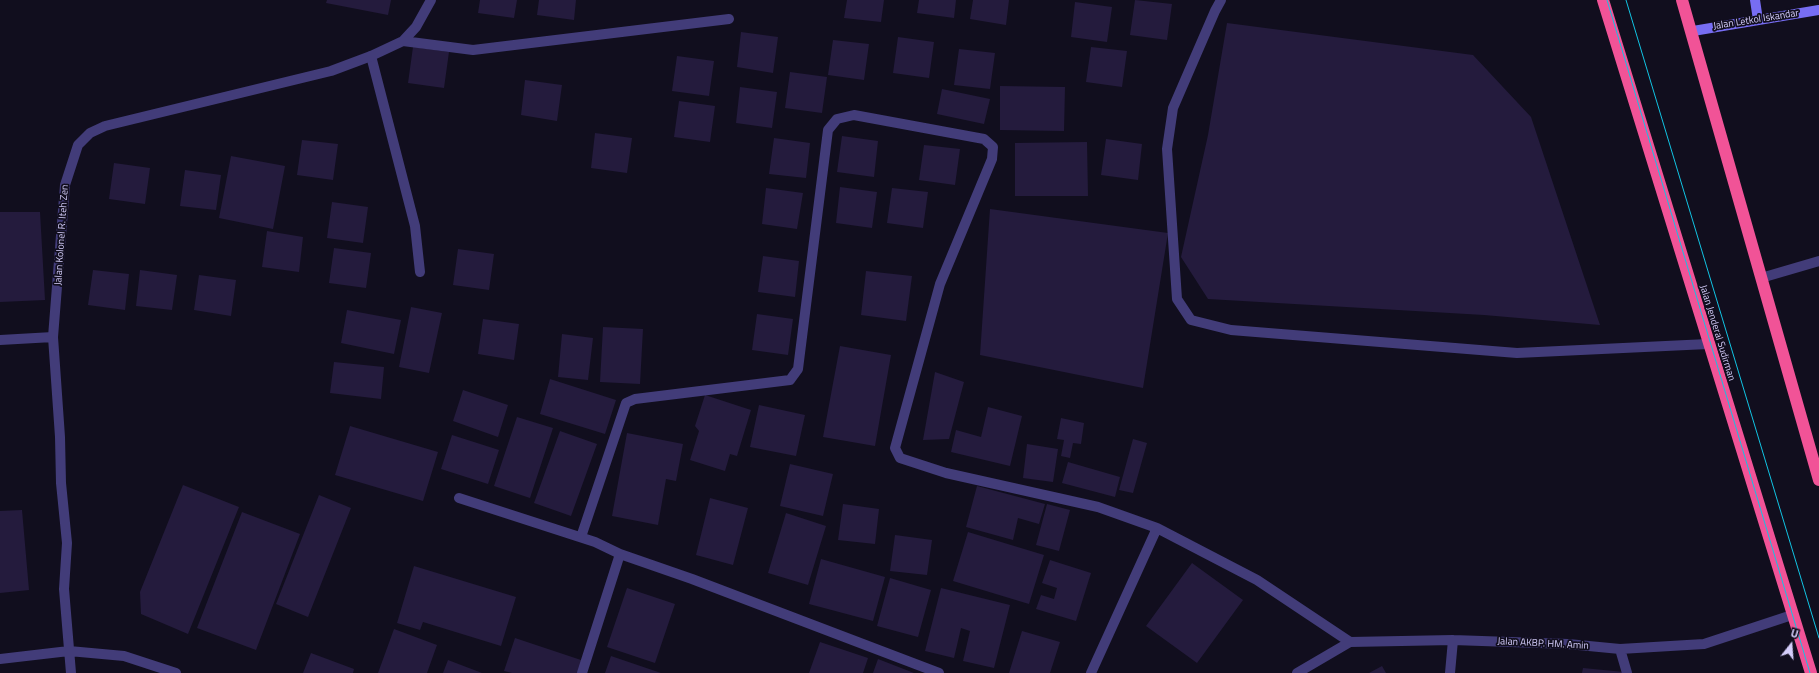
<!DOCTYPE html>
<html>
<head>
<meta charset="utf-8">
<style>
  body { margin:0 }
  #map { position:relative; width:1819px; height:673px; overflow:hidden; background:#110e1e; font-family:"Titillium Web",sans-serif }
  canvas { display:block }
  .north { position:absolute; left:1771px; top:625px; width:40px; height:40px; -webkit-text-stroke:3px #110e1e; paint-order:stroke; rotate:17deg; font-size:11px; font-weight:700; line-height:16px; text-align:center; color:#d5cefb }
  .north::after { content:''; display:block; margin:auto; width:14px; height:18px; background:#d5cefb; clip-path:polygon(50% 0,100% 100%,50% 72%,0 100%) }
</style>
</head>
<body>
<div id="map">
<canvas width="1819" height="673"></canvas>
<div class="north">U</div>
</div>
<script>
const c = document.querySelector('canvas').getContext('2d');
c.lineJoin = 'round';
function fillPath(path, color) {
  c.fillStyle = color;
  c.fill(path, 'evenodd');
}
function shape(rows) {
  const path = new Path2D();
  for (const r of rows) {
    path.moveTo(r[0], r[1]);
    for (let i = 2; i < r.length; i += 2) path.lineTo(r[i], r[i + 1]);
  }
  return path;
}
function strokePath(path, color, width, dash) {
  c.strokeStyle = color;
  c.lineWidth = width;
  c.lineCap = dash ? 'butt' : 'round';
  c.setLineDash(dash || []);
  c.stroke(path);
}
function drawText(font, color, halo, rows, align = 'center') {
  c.font = font + ' "Titillium Web",sans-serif';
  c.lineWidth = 3.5;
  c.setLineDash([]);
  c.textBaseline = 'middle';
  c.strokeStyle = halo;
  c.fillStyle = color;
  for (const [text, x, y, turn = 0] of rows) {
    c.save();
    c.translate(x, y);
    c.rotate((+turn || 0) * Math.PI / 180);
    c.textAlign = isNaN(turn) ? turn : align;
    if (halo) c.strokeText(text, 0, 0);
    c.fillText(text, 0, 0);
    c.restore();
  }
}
fillPath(shape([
  [327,0,391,0,388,15,326,3],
  [480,0,517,0,514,18,478,13],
  [539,0,576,0,574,20,537,15],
  [847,0,884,0,881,22,844,18],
  [919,0,956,0,954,18,917,13],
  [973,0,1009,0,1006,25,970,19],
  [1135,0,1172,4,1167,40,1130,35],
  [1075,2,1112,7,1107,42,1071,37],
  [1227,23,1473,55,1531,117,1600,325,1484,315,1208,299,1181,257,1208,135],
  [741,32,778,37,773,73,737,67],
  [898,37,934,42,929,78,893,73],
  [833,40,869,44,864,80,828,75],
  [413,47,449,52,444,88,408,83],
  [1091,47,1127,51,1122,87,1086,82],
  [959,49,995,53,990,89,954,85],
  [677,56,714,61,709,96,672,91],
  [790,72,827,77,822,113,785,108],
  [525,80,562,85,557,121,521,115],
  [1000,86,1065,87,1064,131,1000,130],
  [740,87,777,92,772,128,736,123],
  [942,89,990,99,984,124,937,114],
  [679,101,715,106,710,142,674,137],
  [595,133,632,138,627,173,591,168],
  [842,136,878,141,874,177,837,172],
  [774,138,810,143,806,178,769,174],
  [1106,139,1142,144,1138,180,1101,175],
  [302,140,338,144,333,180,297,175],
  [1087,142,1088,196,1015,196,1015,143],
  [924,145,960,149,955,185,919,180],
  [231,156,285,166,273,229,219,218],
  [114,163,150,168,145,204,109,199],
  [185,170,221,175,216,210,180,206],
  [840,187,877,192,872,228,836,223],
  [766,188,803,193,797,229,762,224],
  [892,188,928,192,923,228,887,223],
  [332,202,368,207,363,243,327,238],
  [990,209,1168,233,1143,388,980,355],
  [0,212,40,212,45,300,0,302],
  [267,231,303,237,299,272,262,267],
  [334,248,371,253,366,288,329,283],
  [458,249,494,254,489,290,453,285],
  [763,256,799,261,795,297,758,292],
  [93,270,129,274,125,310,88,305],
  [140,270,177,275,172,310,136,306],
  [866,271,912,276,906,321,861,315],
  [199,275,236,280,231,316,194,310],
  [411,307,442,313,429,373,399,367],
  [347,310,401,320,394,354,341,343],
  [757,314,793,319,788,355,752,350],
  [483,319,519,324,514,360,478,354],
  [603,327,643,329,640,384,600,382],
  [562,334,593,338,588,380,558,377],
  [840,346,891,355,875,446,823,437],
  [334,362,384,367,381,399,330,393],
  [935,372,964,382,949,439,923,440],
  [550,379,616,400,605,434,540,414],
  [463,390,508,405,498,437,453,421],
  [705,395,751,410,737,456,730,454,725,471,690,460,699,431,695,426],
  [759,405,805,415,796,456,750,447],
  [988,407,1022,416,1010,466,951,452,956,430,981,437],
  [517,417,553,428,530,498,494,486],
  [1061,418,1084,423,1081,444,1073,443,1070,458,1061,456,1064,440,1057,439],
  [350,426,438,452,423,501,335,475],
  [560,431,597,444,571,516,534,503],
  [627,433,683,444,676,481,666,479,658,525,612,516],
  [452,435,499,450,488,484,441,469],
  [1133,439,1147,443,1133,493,1119,490],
  [1027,444,1058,449,1053,482,1023,478],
  [1068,462,1120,477,1115,497,1062,483],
  [790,464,833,474,823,516,780,506],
  [183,485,239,507,188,634,141,614,140,592],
  [977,486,1045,504,1039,524,1018,518,1013,540,966,527],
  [319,495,351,508,308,617,276,604],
  [710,498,748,508,733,565,696,555],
  [843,504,879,509,875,544,838,540],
  [1047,504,1070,510,1059,551,1036,545],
  [22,510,29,590,0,593,0,511],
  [242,512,300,534,256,650,197,628],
  [786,513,826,526,808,585,768,573],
  [968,532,1044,555,1029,604,953,581],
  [895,535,932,540,927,575,890,571],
  [821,559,885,577,873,621,809,604],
  [1050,560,1091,573,1076,621,1036,609,1041,595,1054,599,1057,588,1042,583],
  [1192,563,1243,600,1197,663,1146,626],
  [414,566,516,597,501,646,423,622,420,630,397,623],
  [890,578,931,590,918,637,877,626],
  [627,588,675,604,655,663,607,647],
  [941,588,1010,605,994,668,963,661,970,631,961,628,954,658,925,651],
  [394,629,437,645,427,673,378,673],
  [1022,631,1060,642,1050,673,1009,673],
  [515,638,584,661,580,673,512,673,504,671],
  [820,642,868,658,863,673,809,673],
  [311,653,354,669,353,673,303,673],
  [611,656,661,673,605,673],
  [878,659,914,673,873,673],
  [448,660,482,673,443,673],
  [1382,666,1386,673,1369,673],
  [1583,668,1624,672,1623,673,1582,673]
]), '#241b3d');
strokePath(shape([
  [1221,0,1215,11,1173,108,1167,149,1177,299,1191,320,1231,330,1517,353,1708,344],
  [371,56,415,226,420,272],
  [1761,278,1819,261]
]), '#423c79', 10);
strokePath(shape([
  [403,41,473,50,729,19],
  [0,340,53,337],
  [459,498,595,542,620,554],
  [581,537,626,403,635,399,790,380,798,369,828,130,837,119,854,115,984,139,993,147,992,159,940,284,895,448,900,458,946,473,1098,507,1157,528,1257,580,1350,642],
  [1620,649,1627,673],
  [0,659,69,651,124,656,176,673],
  [71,673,64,589,67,543,61,483,60,437,53,337,65,185,78,145,90,133,105,126,331,71,371,56,403,41,416,27,431,0],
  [582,673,620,554,692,579,939,673],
  [1091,673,1157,528],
  [1297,673,1350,642,1453,640,1568,644,1620,649,1704,644,1792,615],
  [1450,673,1453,640]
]), '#423c79', 10);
strokePath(shape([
  [1755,0,1758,20],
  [1693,31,1819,10]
]), '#776df3', 10);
strokePath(shape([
  [1603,0,1811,673],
  [1682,0,1819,480]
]), '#f15397', 12);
strokePath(shape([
  [1607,0,1810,673],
  [1626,0,1819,638]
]), '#12c4e3', 1);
drawText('10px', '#d5cefb', '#110e1e', [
  ["Jalan Letkol Iskandar",1756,20,-9],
  ["Jalan Kolonel R. Iteh Zen",62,235,-86],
  ["Jalan Jenderal Sudirman",1717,333,73],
  ["Jalan AKBP. HM. Amin",1543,644,3]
]);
</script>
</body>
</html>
